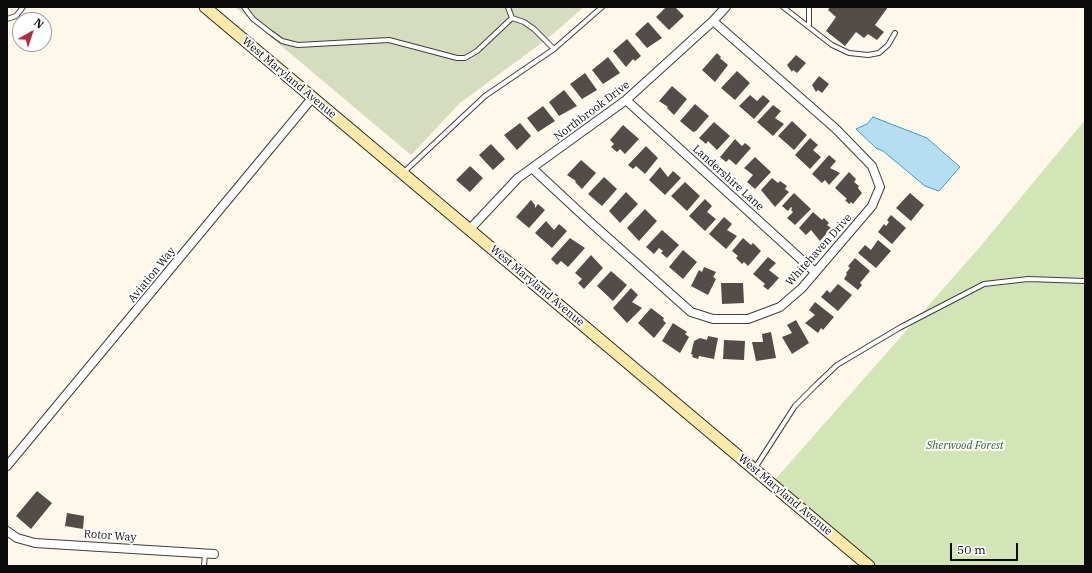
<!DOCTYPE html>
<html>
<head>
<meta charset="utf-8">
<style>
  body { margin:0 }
  #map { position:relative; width:1092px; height:573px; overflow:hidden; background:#fef8eb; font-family:"IBM Plex Serif",serif }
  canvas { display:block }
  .frame { position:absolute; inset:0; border:8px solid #0b0b0b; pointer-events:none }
  .north { position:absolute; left:12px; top:12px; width:40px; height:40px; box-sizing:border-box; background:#fff; border:1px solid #9d9d9d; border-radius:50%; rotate:39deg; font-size:11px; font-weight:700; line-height:16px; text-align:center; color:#0b0b0b }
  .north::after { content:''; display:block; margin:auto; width:14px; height:18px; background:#b12d3f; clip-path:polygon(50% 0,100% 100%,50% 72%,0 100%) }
  .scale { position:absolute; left:950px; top:543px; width:68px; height:18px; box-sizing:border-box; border:2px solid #0b0b0b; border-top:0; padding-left:5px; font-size:12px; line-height:14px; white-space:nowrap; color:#0b0b0b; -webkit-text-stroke:3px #fff; paint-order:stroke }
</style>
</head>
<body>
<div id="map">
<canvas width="1092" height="573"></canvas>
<div class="frame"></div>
<div class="north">N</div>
<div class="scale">50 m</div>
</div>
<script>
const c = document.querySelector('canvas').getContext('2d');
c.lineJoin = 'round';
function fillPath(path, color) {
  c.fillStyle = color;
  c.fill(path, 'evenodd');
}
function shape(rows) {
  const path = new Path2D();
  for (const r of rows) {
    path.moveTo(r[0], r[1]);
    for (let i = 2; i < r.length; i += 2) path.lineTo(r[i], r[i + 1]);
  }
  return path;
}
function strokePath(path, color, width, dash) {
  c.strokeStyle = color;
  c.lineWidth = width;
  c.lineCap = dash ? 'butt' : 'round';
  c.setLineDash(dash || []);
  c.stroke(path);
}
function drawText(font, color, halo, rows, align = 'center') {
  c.font = font + ' "IBM Plex Serif",serif';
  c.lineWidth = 4;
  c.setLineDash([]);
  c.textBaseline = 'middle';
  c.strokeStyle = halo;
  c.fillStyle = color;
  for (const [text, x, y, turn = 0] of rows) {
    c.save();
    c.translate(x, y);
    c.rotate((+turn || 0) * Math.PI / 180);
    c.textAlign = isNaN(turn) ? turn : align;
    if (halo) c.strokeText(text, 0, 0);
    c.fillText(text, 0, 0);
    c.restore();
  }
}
fillPath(shape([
  [1085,120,1085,566,869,566,772,483,979,248]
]), '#d3e5b7');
fillPath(shape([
  [235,7,584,7,547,39,460,103,411,155]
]), '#d6ddbe');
const water = shape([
  [873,117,927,138,960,167,939,191,925,186,883,151,876,148,856,129,867,124,873,117]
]);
fillPath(water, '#b3dff1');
strokePath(water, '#3f9ac3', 1);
fillPath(shape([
  [666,7,675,7,684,16,669,30,656,17],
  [830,7,888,7,875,25,884,32,877,40,868,34,864,38,856,32,845,46,826,31,836,17,828,10],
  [648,22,662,38,647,48,635,34],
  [627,39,641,56,635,61,633,59,626,67,613,51],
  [717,53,721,57,720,59,721,59,728,65,715,82,702,70],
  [796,55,806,63,797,73,793,70,792,72,787,65],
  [608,57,620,73,603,84,592,70],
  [737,71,750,83,735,100,721,88],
  [585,73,597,90,582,99,570,84],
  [819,76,829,84,822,93,818,90,816,92,812,85],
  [672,86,687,99,674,115,667,108,668,107,659,101],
  [564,90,577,106,559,116,549,102],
  [750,95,757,101,763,95,770,101,754,119,739,106],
  [695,104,709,116,696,131,693,132,680,121],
  [773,105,781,111,775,118,784,124,773,136,757,122],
  [543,106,555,121,538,132,527,118],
  [792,121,807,135,794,150,778,136],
  [714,122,730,136,717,150,708,141,706,144,699,138],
  [520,123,531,136,517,150,504,135],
  [623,125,639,139,625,154,620,149,617,152,611,147,614,144,610,140],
  [810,138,818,145,813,150,821,157,810,169,795,155],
  [735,139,742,146,745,143,751,148,736,165,729,159,726,162,720,157],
  [491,144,505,159,493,170,479,155],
  [646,146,658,158,645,174,636,166,633,169,628,165],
  [829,155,836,161,830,168,840,173,829,185,825,180,822,183,812,174],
  [755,157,771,172,755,189,747,182,753,175,744,168],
  [581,160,596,173,582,189,575,182,576,181,567,175],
  [470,166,483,178,470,192,456,180],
  [660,167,668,177,673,171,681,178,665,195,649,180],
  [849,172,856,179,854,182,859,186,858,188,862,193,853,204,851,202,849,204,845,200,847,199,835,188],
  [604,177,617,189,602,206,588,194],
  [772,178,778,183,780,181,787,186,785,189,789,192,775,207,761,190],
  [685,182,700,196,687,211,671,196],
  [626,192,638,204,620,223,609,211],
  [794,193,811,209,795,225,787,218,793,212,791,210,792,208,791,207,788,211,782,206],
  [910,193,924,205,911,221,896,208],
  [705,199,712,206,707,212,716,219,705,231,689,216],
  [531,200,535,205,535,208,538,204,545,210,529,228,516,217],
  [645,209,657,221,639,241,627,228],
  [813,212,822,220,824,218,829,223,827,225,831,228,820,241,811,230,806,235,799,228],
  [891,215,906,228,892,244,878,232,884,224,886,226,889,222,887,220],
  [724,217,732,224,727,230,737,236,726,249,709,234],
  [546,221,554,230,559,224,567,231,552,248,535,233],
  [662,230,679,245,667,258,661,253,663,251,659,248,654,254,646,247],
  [570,238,585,248,568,267,561,261,557,265,551,259],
  [743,238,751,245,753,243,761,251,748,266,744,262,742,264,736,258,738,256,732,251],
  [878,240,891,251,876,268,858,253,865,245,871,250],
  [683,250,697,262,683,279,669,267],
  [591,255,603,268,584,289,578,283,582,279,575,273],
  [768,257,776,263,769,270,779,278,768,290,763,286,765,284,753,274],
  [855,258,870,271,860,283,862,285,858,290,844,279,847,274,846,273,850,268,848,266],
  [704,267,716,272,713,277,716,279,708,295,691,286,699,270,702,272],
  [611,271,627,285,613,301,597,286],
  [721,283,743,283,744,303,722,304],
  [838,284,852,295,838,311,821,297,827,290,830,293],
  [631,288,638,295,632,302,642,308,627,323,613,308],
  [815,302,834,317,823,330,821,328,818,333,805,323,815,315,809,310],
  [651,308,664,318,663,320,666,323,654,338,638,323],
  [796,320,809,343,792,354,782,337,792,333,787,325],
  [673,323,687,332,685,334,689,337,680,353,662,341],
  [771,332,776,358,756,361,752,342,763,342,762,334],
  [708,336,718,338,714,359,699,356,698,359,692,357,693,355,691,354,694,341,700,338,707,340],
  [724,340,745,341,744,360,723,359],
  [37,491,52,503,31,529,16,516],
  [67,513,84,516,83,529,65,526]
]), '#534c49');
const lane = shape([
  [244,7,253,19,271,33,282,41,298,45,389,40,457,58,465,58,477,51,512,18],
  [508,7,512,18,524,22,534,29,554,49],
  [783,7,832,45,849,53,868,55,879,53,888,45,895,33],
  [7,19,16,16,23,7],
  [809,27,809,7],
  [404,172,485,96,554,49,602,7],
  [755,468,795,406,816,385,837,365,901,327,984,284,1028,279,1085,281],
  [204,566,205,553]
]);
const street = shape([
  [626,100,815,272],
  [533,169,589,221,691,312,713,319,748,319,780,307,802,288,872,206,880,187,872,166,836,129,713,21],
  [470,229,518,178,626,100,713,21,726,7],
  [7,466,313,97],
  [7,531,17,538,35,543,214,554]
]);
const secondary = shape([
  [205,7,869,566]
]);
strokePath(lane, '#3e3e3e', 6);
strokePath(street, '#3e3e3e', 10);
strokePath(secondary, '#2d2d2d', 13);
strokePath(lane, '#fff', 4);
strokePath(street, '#fff', 8);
strokePath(secondary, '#f9eaaa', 11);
drawText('11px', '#0b0b0b', '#fff', [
  ["West Maryland Avenue",289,78,40],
  ["Northbrook Drive",592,111,-37],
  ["Landershire Lane",728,178,42],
  ["Whitehaven Drive",819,250,-48],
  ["Aviation Way",152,275,-51],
  ["West Maryland Avenue",537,286,40],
  ["West Maryland Avenue",785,495,40],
  ["Rotor Way",110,536,4]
]);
drawText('italic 11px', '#335e21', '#fff', [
  ["Sherwood Forest",965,446]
]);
</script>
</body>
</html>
